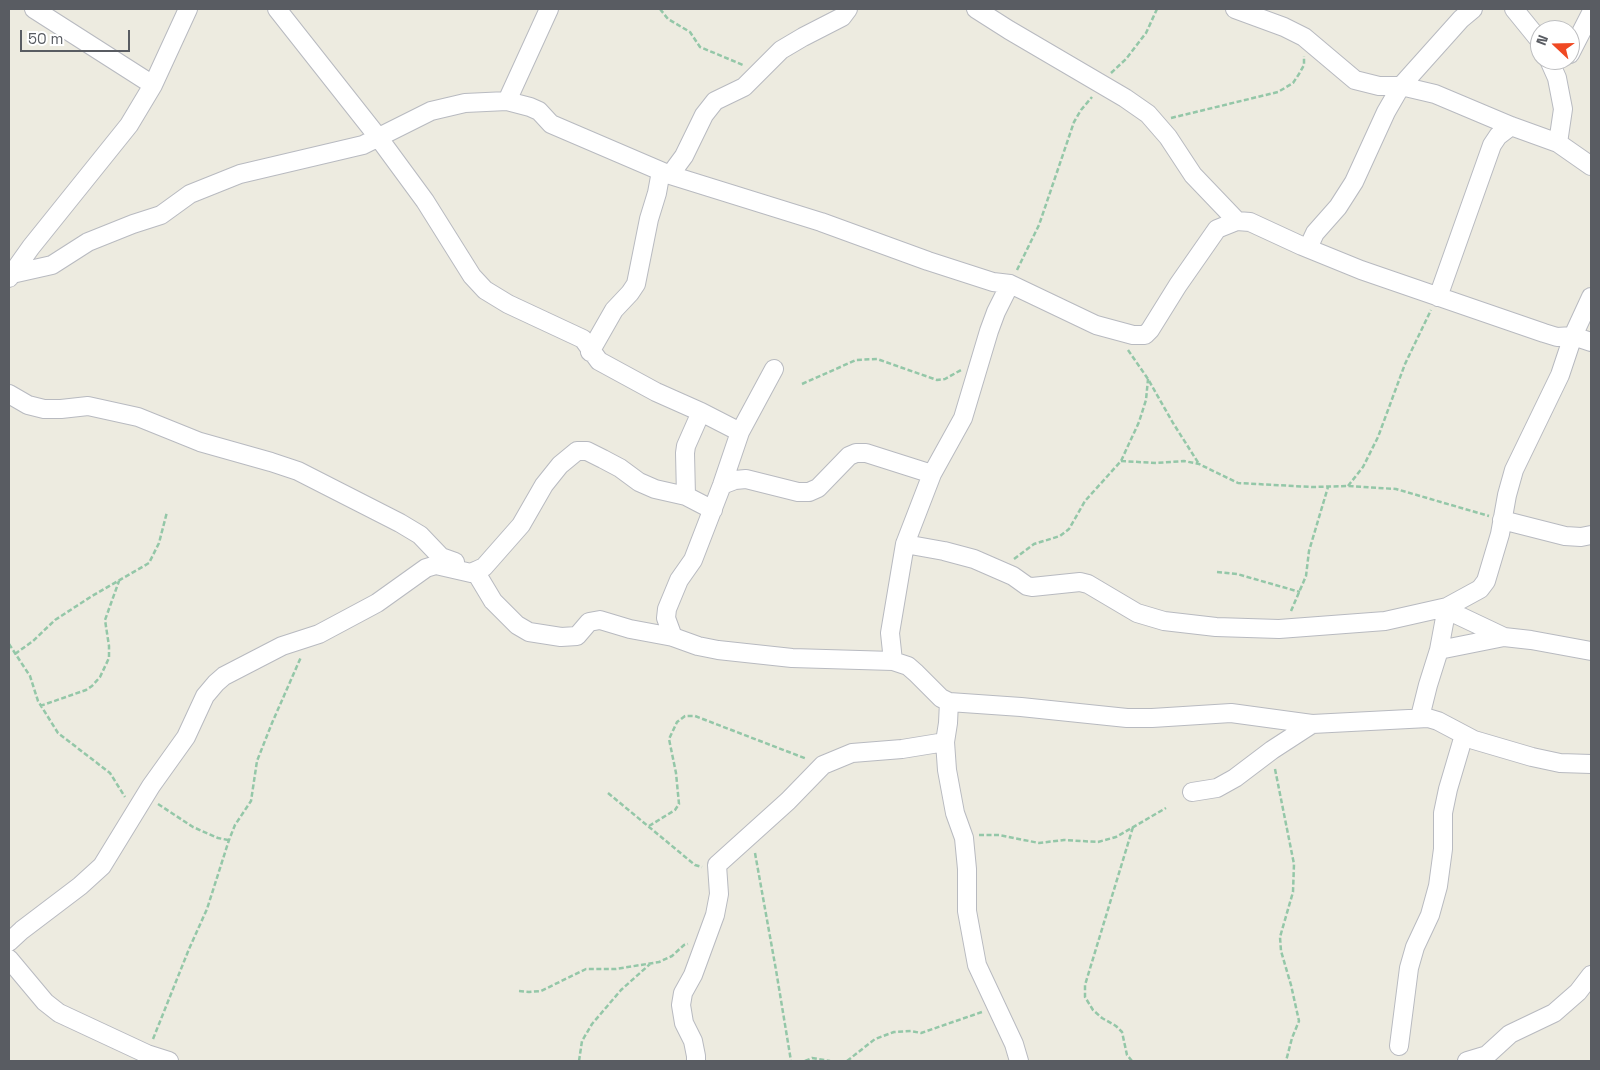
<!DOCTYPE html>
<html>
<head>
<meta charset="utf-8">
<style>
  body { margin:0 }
  #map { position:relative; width:1600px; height:1070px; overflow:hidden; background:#edebe0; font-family:"Space Grotesk",sans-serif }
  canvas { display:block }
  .frame { position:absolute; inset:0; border:10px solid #595c62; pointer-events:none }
  .north { position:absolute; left:1530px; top:20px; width:50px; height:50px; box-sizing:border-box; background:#fff; border:1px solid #bdbec0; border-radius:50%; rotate:291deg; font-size:14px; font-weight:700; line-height:20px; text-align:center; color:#595c62 }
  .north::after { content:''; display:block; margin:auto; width:18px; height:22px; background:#f04923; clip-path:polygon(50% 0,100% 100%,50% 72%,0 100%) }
  .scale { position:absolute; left:20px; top:30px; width:110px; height:22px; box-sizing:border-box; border:2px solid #595c62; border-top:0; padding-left:6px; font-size:15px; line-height:18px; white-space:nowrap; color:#595c62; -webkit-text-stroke:4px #fff; paint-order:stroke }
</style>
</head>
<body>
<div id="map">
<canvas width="1600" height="1070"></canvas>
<div class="frame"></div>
<div class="north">N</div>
<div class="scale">50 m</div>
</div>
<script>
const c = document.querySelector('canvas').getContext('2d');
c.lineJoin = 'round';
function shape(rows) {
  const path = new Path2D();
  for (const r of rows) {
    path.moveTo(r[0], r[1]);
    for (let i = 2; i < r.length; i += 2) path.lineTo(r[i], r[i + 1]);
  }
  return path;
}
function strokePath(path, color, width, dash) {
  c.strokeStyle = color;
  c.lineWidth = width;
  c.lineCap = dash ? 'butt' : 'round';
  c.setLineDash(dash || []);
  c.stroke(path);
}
const minor = shape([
  [34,9,153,85],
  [277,9,378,137,425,201,472,276,485,290,508,304,583,339,599,361,656,392,701,412,740,432],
  [976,9,1009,30,1125,98,1148,114,1168,137,1193,175,1237,221],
  [1235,9,1284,27,1304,37,1355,80,1379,86,1401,86,1435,94,1511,126,1558,143,1591,166],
  [1514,9,1540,41],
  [1570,54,1591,13],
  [1549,60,1557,78,1563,109,1558,143],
  [507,101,549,9],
  [670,175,684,156,704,115,715,101,744,87,781,50,803,37,842,17,848,9],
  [1308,248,1315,233,1338,207,1354,182,1386,112,1401,86,1461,19,1473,9],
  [12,274,52,265,88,242,133,224,161,215,190,194,240,174,363,145,431,111,465,103,507,101,530,107,539,111,551,124,670,175,821,222,928,261,993,282,1010,284,1096,325,1133,335,1145,335,1150,330,1178,285,1217,229,1237,221,1250,222,1302,246,1361,270,1544,333,1557,337,1573,336,1591,342],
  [9,278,31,247,129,125,153,85,188,9],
  [1438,297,1492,145,1498,136,1511,126],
  [590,352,614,310,630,293,636,284,649,219,657,193,661,171],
  [9,394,28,405,44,409,61,409,88,406,138,417,200,442,271,462,298,471,400,523,420,535,441,557,455,562],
  [722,485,735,480,746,479,798,492,809,492,818,488,849,456,856,453,866,453,932,474],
  [686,496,685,453,686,446,701,412],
  [1502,520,1565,536,1581,537,1591,535],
  [905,544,944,551,974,559,1013,576,1027,586,1032,587,1080,582,1088,584,1137,613,1164,621,1216,627,1279,629,1385,621,1447,607,1480,589,1486,581,1500,534,1507,495,1514,470,1560,375,1573,336,1591,297],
  [475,571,493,601,517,625,529,632,561,637,577,636,589,622,600,620,630,629,673,637,698,646,718,650,792,658,893,661,908,666,916,673,941,698,949,702,1021,707,1127,718,1152,718,1231,713,1312,724,1428,718,1438,721,1474,740,1532,757,1560,763,1591,764],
  [1447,610,1504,637],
  [673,637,666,618,667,609,679,580,693,560,722,485,740,432,774,369],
  [1439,650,1504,637,1531,640,1591,651],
  [893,661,890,633,905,544,932,474,963,418,989,331,996,312,1010,284],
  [949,702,948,723,945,742,947,770,955,813,964,838,967,869,967,911,977,965,1014,1044,1019,1061],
  [1420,717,1428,685,1439,650,1447,607],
  [1192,792,1217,788,1235,778,1272,750,1312,724],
  [9,942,22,930,80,886,102,866,151,786,186,737,205,696,216,683,224,676,282,646,319,634,377,603,426,568,436,565,471,573,484,567,521,525,544,485,560,465,577,451,587,451,603,459,620,468,639,482,655,489,686,496,713,510],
  [9,959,45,1002,59,1013,147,1054,169,1061],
  [1399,1046,1409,968,1415,947,1430,915,1438,886,1443,849,1443,813,1448,789,1464,735],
  [696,1061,696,1056,693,1041,684,1023,681,1005,683,993,693,975,715,915,719,894,717,865,788,801,823,765,852,753,902,749,945,742],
  [1467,1061,1487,1055,1510,1034,1554,1013,1578,992,1591,975]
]);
strokePath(minor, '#b8bac0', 20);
strokePath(shape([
  [660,9,668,19,690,32,700,47,743,65],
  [1111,73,1126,59,1146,33,1157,9],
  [1171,118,1278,92,1293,83,1299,74,1304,65,1304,56],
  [1017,270,1039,225,1074,122,1081,110,1092,97],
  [1128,350,1148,379,1173,423,1199,464],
  [802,384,856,360,877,359,937,380,945,379,961,370],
  [1121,461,1156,463,1184,461,1199,464,1238,483,1312,487,1348,486,1396,489,1489,516],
  [1348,486,1363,467,1378,437,1405,364,1431,310],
  [1014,559,1034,544,1060,536,1069,529,1085,501,1121,461,1139,422,1146,400,1148,379],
  [1217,572,1237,574,1300,592],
  [1291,611,1306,576,1309,551,1328,487],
  [9,644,30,676,38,701,58,733,110,773,125,797],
  [15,654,33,641,55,620,92,596,149,563,159,543,167,512],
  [40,706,86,690,92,686,100,677,109,658,109,646,105,620,119,581],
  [1275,769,1294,864,1293,892,1280,937,1281,951,1291,985,1299,1021,1292,1038,1286,1061],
  [608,793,695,865,702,867],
  [158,804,193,827,218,838,228,840],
  [649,826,675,810,679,804,676,773,669,739,677,722,685,716,695,716,807,759],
  [979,835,999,835,1039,843,1064,840,1098,842,1116,837,1166,808],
  [755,853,776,970,791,1061],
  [519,991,529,992,541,991,586,969,616,969,659,962,672,956,684,945,688,944],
  [153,1039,189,949,207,909,229,840,235,825,251,801,257,761,272,723,301,657],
  [579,1061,582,1041,592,1024,621,990,650,964],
  [805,1061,812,1058,830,1061],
  [847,1061,875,1039,894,1032,911,1031,921,1033,982,1012],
  [1132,1061,1127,1055,1122,1032,1116,1026,1102,1018,1093,1010,1085,997,1085,985,1133,827]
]), '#94c7a8', 2.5, [5, 2.5]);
strokePath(minor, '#fff', 18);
</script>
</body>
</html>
